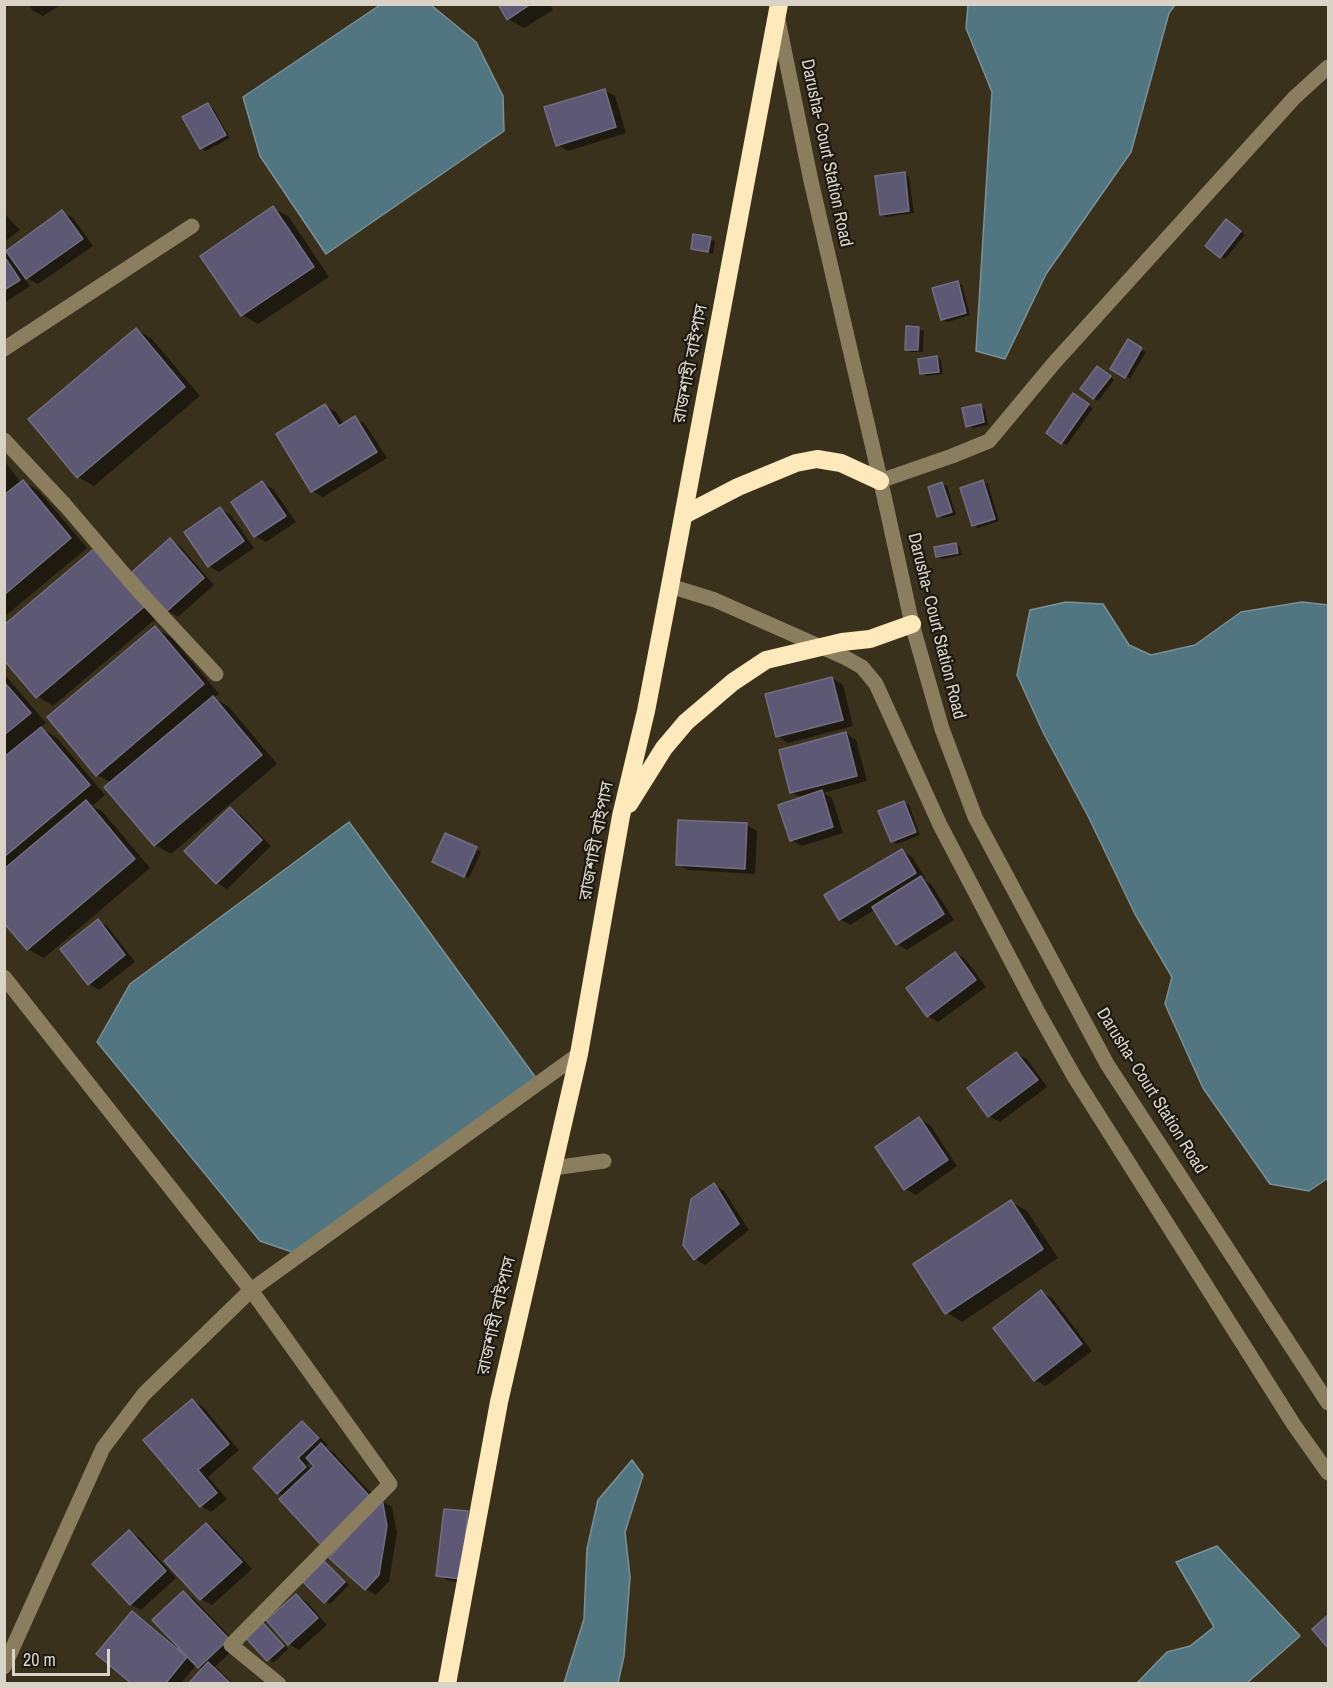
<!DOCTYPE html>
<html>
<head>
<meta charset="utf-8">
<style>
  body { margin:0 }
  #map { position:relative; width:1333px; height:1688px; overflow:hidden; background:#3a311d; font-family:"Archivo Narrow",sans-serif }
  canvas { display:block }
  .frame { position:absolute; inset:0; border:6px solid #d9d3c7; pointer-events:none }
  .scale { position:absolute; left:12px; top:1649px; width:98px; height:27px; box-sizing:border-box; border:3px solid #d9d3c7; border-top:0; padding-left:8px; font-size:18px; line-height:21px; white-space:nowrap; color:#d9d3c7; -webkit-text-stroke:4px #1d1911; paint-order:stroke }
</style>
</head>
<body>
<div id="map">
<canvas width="1333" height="1688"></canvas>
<div class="frame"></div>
<div class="scale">20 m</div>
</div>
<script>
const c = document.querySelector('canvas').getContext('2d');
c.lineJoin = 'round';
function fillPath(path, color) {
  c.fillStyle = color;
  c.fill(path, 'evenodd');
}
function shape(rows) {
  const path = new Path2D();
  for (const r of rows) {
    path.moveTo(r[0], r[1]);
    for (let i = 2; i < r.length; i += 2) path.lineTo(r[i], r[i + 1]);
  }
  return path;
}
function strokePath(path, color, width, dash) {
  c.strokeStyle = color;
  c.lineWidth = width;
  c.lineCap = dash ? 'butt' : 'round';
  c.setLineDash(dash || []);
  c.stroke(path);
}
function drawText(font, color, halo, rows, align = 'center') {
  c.font = font + ' "Archivo Narrow","Noto Sans Bengali",sans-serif';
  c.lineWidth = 4.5;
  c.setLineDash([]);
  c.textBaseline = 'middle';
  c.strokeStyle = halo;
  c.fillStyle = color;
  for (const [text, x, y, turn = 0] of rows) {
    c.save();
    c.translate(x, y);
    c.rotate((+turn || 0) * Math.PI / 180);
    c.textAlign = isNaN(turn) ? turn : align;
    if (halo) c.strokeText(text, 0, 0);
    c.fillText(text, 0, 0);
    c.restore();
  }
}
const water = shape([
  [380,5,431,5,476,42,503,96,504,131,326,254,260,156,243,97,380,5],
  [968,5,1175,5,1169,13,1131,152,1046,274,1005,359,976,351,992,92,966,28,968,5],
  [1066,602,1103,604,1129,645,1151,655,1195,645,1241,612,1302,602,1328,605,1328,1178,1309,1191,1270,1184,1203,1088,1165,1004,1172,977,1135,914,1088,816,1043,732,1017,675,1030,610,1066,602],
  [349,822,536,1078,298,1254,260,1241,97,1042,130,984,349,822],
  [632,1460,643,1475,625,1532,630,1577,624,1656,618,1683,564,1683,584,1619,587,1549,598,1500,632,1460],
  [1217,1546,1300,1636,1247,1683,1137,1683,1167,1652,1190,1646,1214,1627,1176,1562,1217,1546]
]);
fillPath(water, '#527582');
strokePath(water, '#7a9197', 1.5);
fillPath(shape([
  [29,4,62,4,43,16,32,10],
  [500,4,550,4,553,10,524,28,508,19],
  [604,90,615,96,626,133,568,151,558,145],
  [208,105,213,108,230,138,206,151,201,148],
  [905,174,909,177,914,213,886,217,881,214],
  [273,208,289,217,329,277,258,324,242,315],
  [62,212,73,218,93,246,38,284,23,276,30,286,4,303,4,252,12,257],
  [4,213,20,230,4,242],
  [1231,223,1245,235,1225,259,1221,257],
  [710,239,715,241,713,254,692,248],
  [957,282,962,285,970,315,948,322,943,320],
  [136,329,152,339,200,396,94,486,78,477],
  [919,329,924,331,923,352,911,352,906,349],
  [1128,341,1146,352,1130,379,1112,368],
  [936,357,941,360,943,374,926,376,921,373],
  [1102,370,1114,380,1098,401,1094,398],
  [1078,398,1093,408,1067,445,1062,443],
  [325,406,336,412,344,424,355,418,365,424,387,458,323,497,312,491],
  [980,406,985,409,988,425,973,428,968,426],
  [4,460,21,483,23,481,39,491,87,548,4,617],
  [983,482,988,484,999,521,978,528,973,525],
  [262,483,273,489,296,522,266,542,255,536,233,503],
  [942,484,947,486,956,515,943,518,938,516],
  [220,509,231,515,254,548,219,572,209,566],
  [170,540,180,546,214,585,178,617,167,610],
  [955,544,960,547,962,555,942,559,937,556],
  [95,550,159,616,53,706,37,696],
  [155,628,171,637,219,694,214,698,229,707,277,764,171,854,155,845,112,783,97,775],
  [4,674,46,723,40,728,57,738,105,795,92,806,102,811,150,868,44,958,28,949,4,921],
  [832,678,843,685,853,726,788,743,777,736],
  [846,733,856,740,867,781,823,793,832,798,843,833,802,846,791,840,802,798,791,792],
  [904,802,909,805,920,835,897,844,892,841],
  [230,808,241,815,271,846,227,889,217,883],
  [747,825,757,831,755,874,688,870,677,864],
  [446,835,481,852,469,878,438,864],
  [902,851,912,857,926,879,924,880,931,884,954,920,907,950,897,944,875,910,850,925,840,919],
  [98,921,108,927,135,962,99,990,89,984],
  [955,953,965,959,986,987,938,1022,928,1016],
  [1016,1053,1027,1059,1047,1087,1000,1122,989,1116],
  [919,1119,930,1125,957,1166,916,1195,906,1189],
  [714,1185,724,1191,749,1230,705,1265,695,1259],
  [1011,1202,1027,1211,1058,1258,962,1322,946,1312],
  [1041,1292,1052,1298,1092,1351,1046,1386,1035,1380,995,1328],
  [192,1401,203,1407,239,1450,208,1477,227,1499,211,1512,201,1506],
  [302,1423,312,1429,328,1445,325,1448,332,1451,380,1503,382,1501,392,1507,397,1533,389,1581,376,1595,366,1589,336,1552,324,1545,284,1496,278,1493],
  [311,1461,316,1466,312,1470,307,1465],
  [445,1510,468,1512,479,1518,471,1584,449,1581,438,1575],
  [206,1524,217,1531,252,1569,212,1605,201,1599,166,1561],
  [129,1532,140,1538,176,1578,141,1610,130,1604],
  [324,1562,349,1585,330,1604,305,1582],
  [183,1592,194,1599,238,1645,215,1667,234,1684,190,1684,203,1669,197,1664,180,1684,134,1684,132,1613,143,1619,176,1646],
  [296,1595,307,1602,327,1625,299,1650,289,1644],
  [263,1624,288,1649,273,1663,248,1638]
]), '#0007');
const building = shape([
  [498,4,531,4,507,20,498,4],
  [605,89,616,127,556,146,544,107,605,89],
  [208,103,226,135,200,149,182,117,208,103],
  [905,172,909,211,880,215,875,176,905,172],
  [273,206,314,267,241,316,200,256,273,206],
  [62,210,83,239,26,279,6,251,62,210],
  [1226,219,1241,231,1220,258,1205,246,1226,219],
  [693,234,711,237,708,252,691,249,693,234],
  [4,256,20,280,4,290,4,256],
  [958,281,966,313,941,320,932,288,958,281],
  [906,326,919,327,918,350,905,350,906,326],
  [136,328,185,387,77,478,28,419,136,328],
  [1128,339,1142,348,1125,378,1110,369,1128,339],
  [937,356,939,372,920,374,918,359,937,356],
  [1097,366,1111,376,1093,399,1080,389,1097,366],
  [1073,393,1089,404,1061,444,1046,433,1073,393],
  [325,404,339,426,355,416,377,452,311,492,276,434,325,404],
  [981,404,984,422,966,427,962,408,981,404],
  [23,480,71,538,4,595,4,495,23,480],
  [983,480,995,519,972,526,960,488,983,480],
  [262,481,286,516,254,537,231,502,262,481],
  [942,482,952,512,937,517,928,487,942,482],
  [220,507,244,541,208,567,184,532,220,507],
  [170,538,204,578,166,612,132,572,170,538],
  [956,543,958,553,936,557,934,547,956,543],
  [95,548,144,607,36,698,4,660,4,625,95,548],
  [155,626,204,684,96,776,47,717,155,626],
  [832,677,843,720,776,737,765,694,832,677],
  [4,682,31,713,4,735,4,682],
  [213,696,262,755,154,846,104,787,213,696],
  [41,727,90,785,4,857,4,757,41,727],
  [846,732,857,776,790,793,779,750,846,732],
  [822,790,833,827,790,841,778,805,822,790],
  [86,800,135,859,27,950,4,923,4,869,86,800],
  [904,801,916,832,891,842,878,811,904,801],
  [230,807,262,840,216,884,184,851,230,807],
  [678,820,747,823,745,869,676,865,678,820],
  [445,833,477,847,464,877,432,862,445,833],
  [902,849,916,873,839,920,824,895,902,849],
  [921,876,944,914,896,945,872,907,921,876],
  [98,919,125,955,88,985,60,949,98,919],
  [955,952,976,980,927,1017,906,988,955,952],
  [1016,1052,1038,1080,988,1117,967,1088,1016,1052],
  [919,1117,948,1160,904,1190,875,1147,919,1117],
  [714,1183,739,1224,694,1260,683,1245,691,1199,714,1183],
  [1011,1200,1043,1249,945,1314,913,1264,1011,1200],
  [1041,1290,1082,1344,1034,1381,993,1328,1041,1290],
  [192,1399,229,1444,198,1470,217,1493,200,1507,143,1440,192,1399],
  [302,1421,319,1438,298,1458,306,1467,277,1494,253,1468,302,1421],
  [321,1443,373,1500,323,1547,279,1499,314,1466,306,1458,321,1443],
  [382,1499,387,1526,379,1575,365,1590,329,1558,382,1499],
  [444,1509,468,1511,461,1579,436,1576,444,1509],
  [206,1523,242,1562,200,1600,164,1561,206,1523],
  [129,1530,166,1571,130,1605,92,1564,129,1530],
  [324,1561,345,1582,324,1603,303,1582,324,1561],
  [183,1591,229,1639,198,1668,152,1620,183,1591],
  [296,1594,318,1618,288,1645,266,1620,296,1594],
  [132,1611,187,1657,165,1684,132,1684,96,1654,132,1611],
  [1328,1615,1328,1648,1312,1629,1328,1615],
  [263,1623,284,1646,267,1661,246,1638,263,1623],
  [208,1662,231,1684,188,1684,208,1662]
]);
fillPath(building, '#5d5975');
strokePath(building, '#716e84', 1.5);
strokePath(shape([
  [778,20,811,181,884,496,912,624,942,729,975,817,1107,1064,1328,1403],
  [4,349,192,226],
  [4,440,65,505,135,587,216,674],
  [880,481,952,456,989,441,1054,363,1294,98,1328,67],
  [670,586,715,600,846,658,862,667,876,684,940,825,1039,1014,1075,1078,1294,1425,1328,1473],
  [4,977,251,1290,390,1484,231,1645,279,1684],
  [553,1168,604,1161],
  [4,1667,103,1448,144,1394,251,1290,579,1054]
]), '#8b7e5f', 15);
strokePath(shape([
  [684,515,738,487,796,463,817,459,841,463,880,481],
  [629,804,664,748,686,722,733,682,766,660,842,642,870,639,912,624],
  [447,1684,499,1402,579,1054,621,816,646,711,670,586,779,4]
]), '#fde9bb', 18);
drawText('18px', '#d9d3c7', '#1d1911', [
  ["Darusha- Court Station Road",826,153,78],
  ["রাজশাহী বাইপাস",691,364,-79],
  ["Darusha- Court Station Road",936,626,76],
  ["রাজশাহী বাইপাস",597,841,-79],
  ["Darusha- Court Station Road",1151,1091,58],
  ["রাজশাহী বাইপাস",497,1316,-77]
]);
</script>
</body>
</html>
